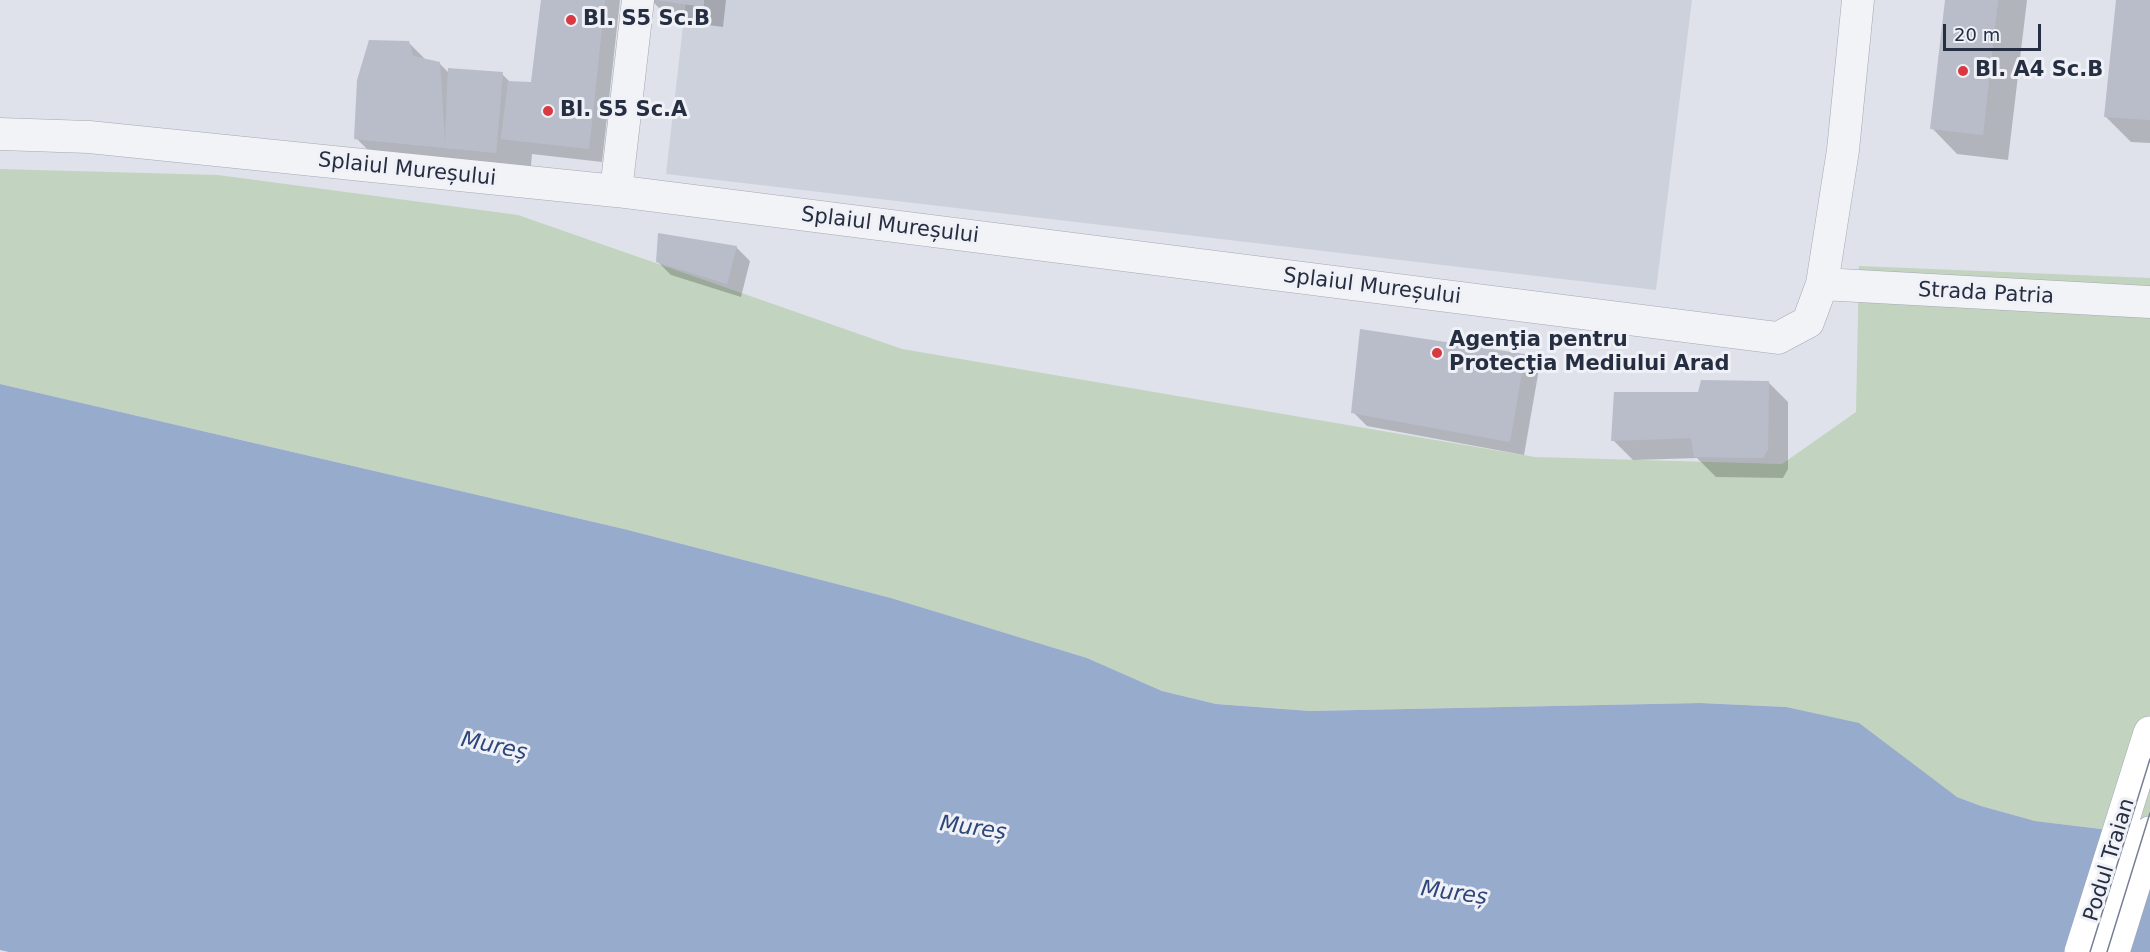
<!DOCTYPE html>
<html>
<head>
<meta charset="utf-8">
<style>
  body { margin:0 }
  #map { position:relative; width:2150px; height:952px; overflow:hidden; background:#dfe2ea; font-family:"DejaVu Sans",sans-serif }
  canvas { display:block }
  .scale { position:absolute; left:1943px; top:24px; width:98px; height:27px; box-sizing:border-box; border:3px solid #262e42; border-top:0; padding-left:8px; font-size:18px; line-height:21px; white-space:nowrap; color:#262e42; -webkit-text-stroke:4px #eff1f7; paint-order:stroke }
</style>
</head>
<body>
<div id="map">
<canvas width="2150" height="952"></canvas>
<div class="scale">20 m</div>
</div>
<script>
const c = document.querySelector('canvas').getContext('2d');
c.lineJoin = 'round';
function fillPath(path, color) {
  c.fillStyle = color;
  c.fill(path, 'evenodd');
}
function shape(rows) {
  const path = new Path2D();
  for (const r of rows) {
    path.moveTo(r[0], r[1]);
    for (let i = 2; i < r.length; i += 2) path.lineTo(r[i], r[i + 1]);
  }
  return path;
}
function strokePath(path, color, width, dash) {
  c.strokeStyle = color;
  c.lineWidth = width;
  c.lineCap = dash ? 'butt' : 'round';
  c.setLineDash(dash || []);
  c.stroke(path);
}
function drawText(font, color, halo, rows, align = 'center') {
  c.font = font + ' "DejaVu Sans",sans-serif';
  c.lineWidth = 6;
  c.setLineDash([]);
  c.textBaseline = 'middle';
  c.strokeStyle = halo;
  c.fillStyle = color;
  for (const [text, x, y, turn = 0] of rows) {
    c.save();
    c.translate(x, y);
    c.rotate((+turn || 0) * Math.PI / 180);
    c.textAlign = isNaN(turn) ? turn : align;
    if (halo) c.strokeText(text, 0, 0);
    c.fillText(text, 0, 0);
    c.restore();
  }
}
fillPath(shape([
  [686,0,1692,0,1656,290,666,174]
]), '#cdd1dc');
fillPath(shape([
  [0,169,218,175,518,215,902,349,1535,457,1782,464,1856,412,1859,266,2150,278,2150,835,2035,821,1981,806,1957,797,1921,771,1786,707,1700,703,1310,711,1216,704,1162,691,1087,658,891,598,624,529,0,384]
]), '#c2d4bf');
fillPath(shape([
  [0,384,624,529,891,598,1087,658,1162,691,1216,704,1310,711,1700,703,1786,707,1859,723,1957,797,1981,806,2035,821,2150,835,2150,952,9,952,0,950]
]), '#97abcd');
fillPath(shape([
  [543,0,620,0,602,162,532,154,529,186,390,172,356,138,408,42,427,61,439,63,450,74,502,74,511,83,533,84],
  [651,0,726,0,723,27,671,20],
  [1946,0,2027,0,2008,160,1957,154,1932,128],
  [2117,0,2150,0,2150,143,2131,142,2105,116],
  [736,247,750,261,741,297,671,275,657,261],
  [1362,330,1525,355,1539,369,1524,455,1367,426,1353,412],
  [1768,382,1788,402,1788,469,1783,478,1716,477,1697,458,1633,460,1613,440,1699,394]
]), '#0003');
fillPath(shape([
  [541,0,605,0,589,149,501,139,508,81,531,82],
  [655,0,704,0,704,7],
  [1945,0,1998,0,1983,135,1930,129],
  [2116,0,2150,0,2150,120,2104,117],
  [369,40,409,41,413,56,440,62,445,144,448,68,503,72,496,153,354,139,357,80],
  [658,233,737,246,727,284,656,262],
  [1360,329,1525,354,1510,442,1351,413],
  [1701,380,1769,381,1768,449,1763,458,1694,457,1691,438,1611,441,1614,392,1698,392]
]), '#b9bdca');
const minor = shape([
  [0,134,89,137,616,191,1778,338,1808,322,1822,284,1843,150,1858,0],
  [616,191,638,0],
  [1822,284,2150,302]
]);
const primary = shape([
  [2081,952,2150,733],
  [2113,952,2150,833]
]);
strokePath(minor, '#a4a8b4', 33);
strokePath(primary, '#9da5b6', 34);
strokePath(minor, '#f2f3f7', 32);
strokePath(primary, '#fff', 33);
strokePath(shape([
  [2090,952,2150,759],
  [2107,952,2150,813]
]), '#777f95', 1.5);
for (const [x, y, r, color] of [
  [571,20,6,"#d93941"],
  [1963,71,6,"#d93941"],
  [548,111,6,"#d93941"],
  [1437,353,6,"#d93941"]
]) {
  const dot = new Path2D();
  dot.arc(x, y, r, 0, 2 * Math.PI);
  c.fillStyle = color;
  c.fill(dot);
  strokePath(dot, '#eff1f7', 2);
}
drawText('bold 21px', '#262e42', '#eff1f7', [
  ["Bl. S5 Sc.B",583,20],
  ["Bl. A4 Sc.B",1975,71],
  ["Bl. S5 Sc.A",560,111],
  ["Agenţia pentru",1449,341],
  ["Protecţia Mediului Arad",1449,365]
], 'left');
drawText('21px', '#262e42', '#eff1f7', [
  ["Splaiul Mureșului",407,170,6],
  ["Splaiul Mureșului",890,226,7],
  ["Splaiul Mureșului",1372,287,7],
  ["Strada Patria",1986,294,3],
  ["Podul Traian",2110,860,-73]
]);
drawText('italic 22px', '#2d477a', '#eff1f7', [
  ["Mureș",494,747,12],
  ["Mureș",973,829,8],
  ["Mureș",1454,894,8]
]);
</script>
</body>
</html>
